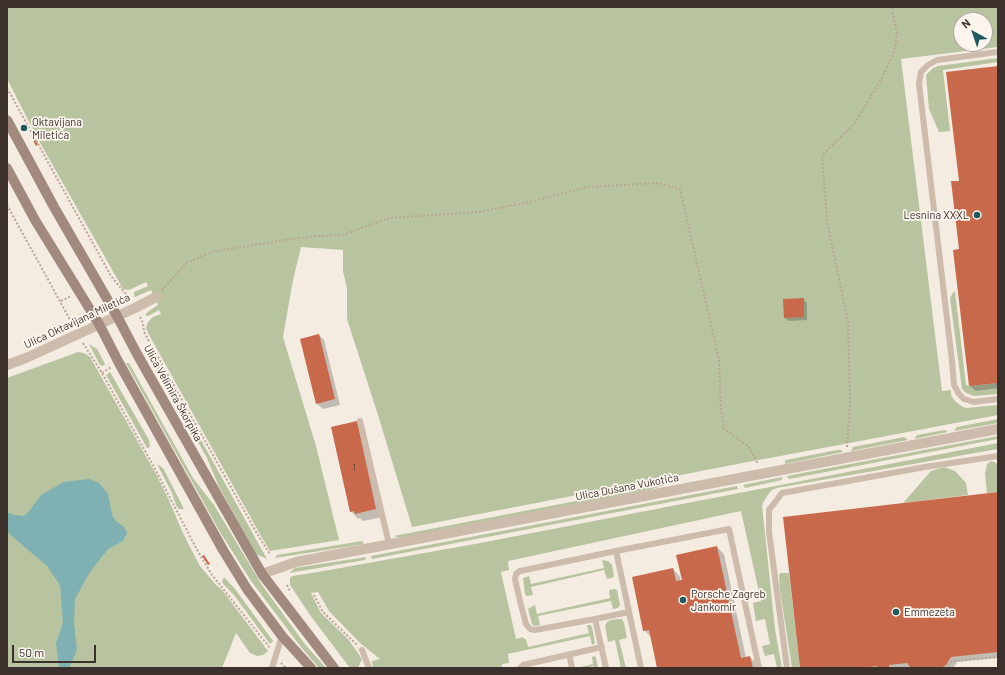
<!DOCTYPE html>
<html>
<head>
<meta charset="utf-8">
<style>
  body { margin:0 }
  #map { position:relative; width:1005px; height:675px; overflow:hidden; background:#f4ebe1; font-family:Barlow,sans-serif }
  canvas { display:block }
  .frame { position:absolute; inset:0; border:8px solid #3b302b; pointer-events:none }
  .north { position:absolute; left:953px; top:12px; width:40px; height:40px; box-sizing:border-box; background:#fbf5ee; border:1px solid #aea6a0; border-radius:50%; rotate:320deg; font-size:11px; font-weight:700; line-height:16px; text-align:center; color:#3b302b }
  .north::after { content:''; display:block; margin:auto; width:14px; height:18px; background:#1f5a5e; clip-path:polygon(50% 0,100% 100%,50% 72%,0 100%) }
  .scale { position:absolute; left:12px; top:645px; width:84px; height:18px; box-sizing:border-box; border:2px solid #3b302b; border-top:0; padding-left:5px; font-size:12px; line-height:14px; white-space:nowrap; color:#3b302b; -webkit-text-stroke:3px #fbf5ee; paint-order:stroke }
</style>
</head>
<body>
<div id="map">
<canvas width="1005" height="675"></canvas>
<div class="frame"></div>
<div class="north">N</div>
<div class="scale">50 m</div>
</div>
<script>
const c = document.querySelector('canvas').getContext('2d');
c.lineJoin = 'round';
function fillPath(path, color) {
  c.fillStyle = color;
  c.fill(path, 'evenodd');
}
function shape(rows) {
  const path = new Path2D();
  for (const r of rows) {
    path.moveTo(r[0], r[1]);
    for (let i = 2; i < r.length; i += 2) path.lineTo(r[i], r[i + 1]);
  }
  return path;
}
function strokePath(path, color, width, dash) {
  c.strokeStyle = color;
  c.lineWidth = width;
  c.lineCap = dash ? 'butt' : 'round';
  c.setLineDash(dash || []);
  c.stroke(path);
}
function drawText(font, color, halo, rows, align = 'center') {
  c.font = font + ' Barlow,sans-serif';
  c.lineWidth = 3.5;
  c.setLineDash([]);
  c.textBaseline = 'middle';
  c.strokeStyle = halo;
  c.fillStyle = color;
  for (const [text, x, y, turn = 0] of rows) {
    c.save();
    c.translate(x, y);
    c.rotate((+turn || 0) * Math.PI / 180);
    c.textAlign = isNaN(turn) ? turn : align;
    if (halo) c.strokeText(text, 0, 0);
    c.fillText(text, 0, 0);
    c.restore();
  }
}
fillPath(shape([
  [7,7,998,7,998,47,901,59,942,391,951,390,951,395,955,401,961,406,966,408,998,405,998,415,775,457,758,460,412,527,378,415,347,319,347,288,343,271,343,250,301,247,293,280,283,337,316,446,339,540,270,551,261,536,148,333,146,328,148,322,153,317,161,314,159,310,148,316,145,315,149,311,158,305,151,290,135,297,134,295,134,292,148,286,146,282,129,290,123,289,39,141,7,79],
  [961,20,985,20,985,44,961,44],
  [998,58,998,62,943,70,950,131,939,132,929,109,926,75,933,68,938,66],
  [955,291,966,385,969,386,998,383,998,394,974,396,966,393,962,389,950,298,953,293],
  [89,344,97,349,105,364,103,366,100,365],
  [151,350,267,559,256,554,219,487,207,458,148,352],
  [78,352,84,353,90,357,156,474,168,498,183,533,192,551,200,566,217,586,222,590,268,651,263,655,257,656,250,653,236,633,222,668,7,668,7,378],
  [126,363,129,363,193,478,214,505,262,585,304,643,326,668,319,668,301,647,251,581,220,532],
  [110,372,149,440,150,447,147,448,109,380,106,375],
  [998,419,998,423,954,431,957,427],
  [945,430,948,432,914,439,917,435],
  [998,436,998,439,789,479,787,476],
  [904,437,908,440,851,451,853,447],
  [998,443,998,449,777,488,772,490,767,496,762,505,775,629,782,668,777,668,774,654,765,656,762,646,770,644,765,619,756,621,753,603,761,601,741,511,508,561,509,570,501,572,516,639,523,637,524,639,526,639,528,647,589,633,587,625,590,625,592,627,595,643,592,645,590,636,508,654,509,663,502,664,502,668,373,668,372,661,380,659,360,643,329,611,318,592,311,593,321,613,348,639,362,659,358,668,350,668,310,615,290,585,290,578,292,576,312,573,475,544],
  [837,450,841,450,843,452,785,464,785,461,786,460],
  [992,461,998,464,998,492,987,493,985,474,987,464],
  [157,464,163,468,184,509,179,509,176,505,172,493],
  [944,467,955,471,966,483,968,495,903,503,931,471],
  [782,477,782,480,745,488,743,485],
  [675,482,649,490,401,538,394,536],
  [737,486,738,489,372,559,371,556],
  [362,541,364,544,275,558,277,555],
  [366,557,365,560,289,573,295,568],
  [602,560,608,561,612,565,614,576,612,578,607,579,604,570,531,587,533,595,527,596,525,594,523,578,529,576,531,584,604,568],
  [780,573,789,573,800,668,792,668,780,590,779,576],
  [224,577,235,589,273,641,270,644,234,595,226,587,222,582],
  [615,589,617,590,620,605,618,608,613,609,611,601,538,616,540,625,534,626,532,624,528,609,531,607,535,605,537,614,610,598,609,590],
  [618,619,622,619,624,623,627,638,619,640,626,668,621,668,615,640,608,642,605,626,607,622,611,620],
  [595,656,596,658,598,668,594,668,594,666,586,668,577,668,593,664,592,657]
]), '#b8c4a0');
fillPath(shape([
  [89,479,99,483,108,494,112,515,116,521,124,527,127,533,123,541,108,549,90,572,75,599,74,623,77,650,69,668,59,668,56,643,63,623,60,585,47,566,7,532,7,512,14,515,24,516,30,510,41,495,64,482]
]), '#7fb0b2');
fillPath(shape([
  [998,67,998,388,976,391,970,386,961,250,960,181],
  [803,299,807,303,807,320,789,321,785,318],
  [319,335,324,340,340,405,323,409,317,404,301,339],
  [356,422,364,429,383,517,363,521,360,518,358,519,351,511],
  [998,493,998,658,957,662,953,668,801,668],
  [717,547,724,554,746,658,750,657,757,664,758,668,658,668,651,637,644,630,673,569,680,577,681,582]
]), '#0003');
fillPath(shape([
  [998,66,998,383,969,386,953,250,959,249,951,181,959,181,946,72],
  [34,135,38,144,36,146,31,136],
  [804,298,804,317,784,318,783,299],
  [319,334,335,399,316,404,300,339],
  [357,421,376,509,355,514,354,511,350,512,331,427],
  [998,492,998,652,951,657,946,665,941,668,911,668,907,663,889,665,889,668,877,668,877,666,862,668,800,668,783,517],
  [717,546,741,658,750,656,753,668,657,668,649,630,643,631,632,577,673,568,676,581,682,580,676,555],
  [204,555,210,564,208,565,202,556]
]), '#c8694b');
strokePath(shape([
  [7,88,111,276,130,299],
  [7,205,73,325],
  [162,290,186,263,211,252,292,239,317,236,343,235,389,218,480,212,529,202,588,187,658,183,680,189,719,360,721,410,724,429,749,447,758,464],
  [61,301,71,296],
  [140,317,143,323,144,332,154,350,259,537,270,554],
  [83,343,102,373,154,467,196,548,212,575,270,648],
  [102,373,111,367],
  [847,447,850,401,848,322,827,221,822,155,855,123,882,78,894,52,897,34,892,9,893,7],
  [287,585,290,592],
  [314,595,323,612,357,645],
  [281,663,286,668],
  [944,668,952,661,998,657]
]), '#b9a596', 2, [2, 2]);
strokePath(shape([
  [998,52,937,60,928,65,921,72,919,84,952,361,954,385,959,394,964,399,974,402,998,399],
  [360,421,389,544],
  [595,619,629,612],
  [362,650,369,668],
  [569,654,572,668],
  [272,668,282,636],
  [520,668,523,665,602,647],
  [606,668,595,619,535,630,530,629,526,624,520,601,515,579,516,574,520,571,616,551],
  [641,668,616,551,729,529,759,668],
  [787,668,769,532,769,510,782,493,925,467,998,456]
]), '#cdbbac', 6);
strokePath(shape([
  [7,365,26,358,135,308,156,297],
  [262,574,296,562,998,429]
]), '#cdbbac', 10);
strokePath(shape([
  [7,120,54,207,117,316,137,354,262,574,334,668],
  [7,168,35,220,99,324,119,363,223,550,247,589,282,636,311,668]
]), '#a18a7d', 10);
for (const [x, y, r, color] of [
  [24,128,4,"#1f5a5e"],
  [977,215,4,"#1f5a5e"],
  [683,600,4,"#1f5a5e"],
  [896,612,4,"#1f5a5e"]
]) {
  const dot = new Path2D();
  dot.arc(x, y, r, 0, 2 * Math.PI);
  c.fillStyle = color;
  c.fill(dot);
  strokePath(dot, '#fbf5ee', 1.5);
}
drawText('9px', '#5e3e33', null, [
  ["1",354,468]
]);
drawText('11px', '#3b302b', '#fbf5ee', [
  ["Oktavijana",32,122],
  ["Miletića",32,135],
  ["Lesnina XXXL",969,215,"right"],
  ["Porsche Zagreb",691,594],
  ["Jankomir",691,607],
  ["Emmezeta",904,612]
], 'left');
drawText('11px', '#3b302b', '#fbf5ee', [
  ["Ulica Oktavijana Miletića",77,321,-25],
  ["Ulica Velimira Škorpika",173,393,61],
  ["Ulica Dušana Vukotića",627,487,-11]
]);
</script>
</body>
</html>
